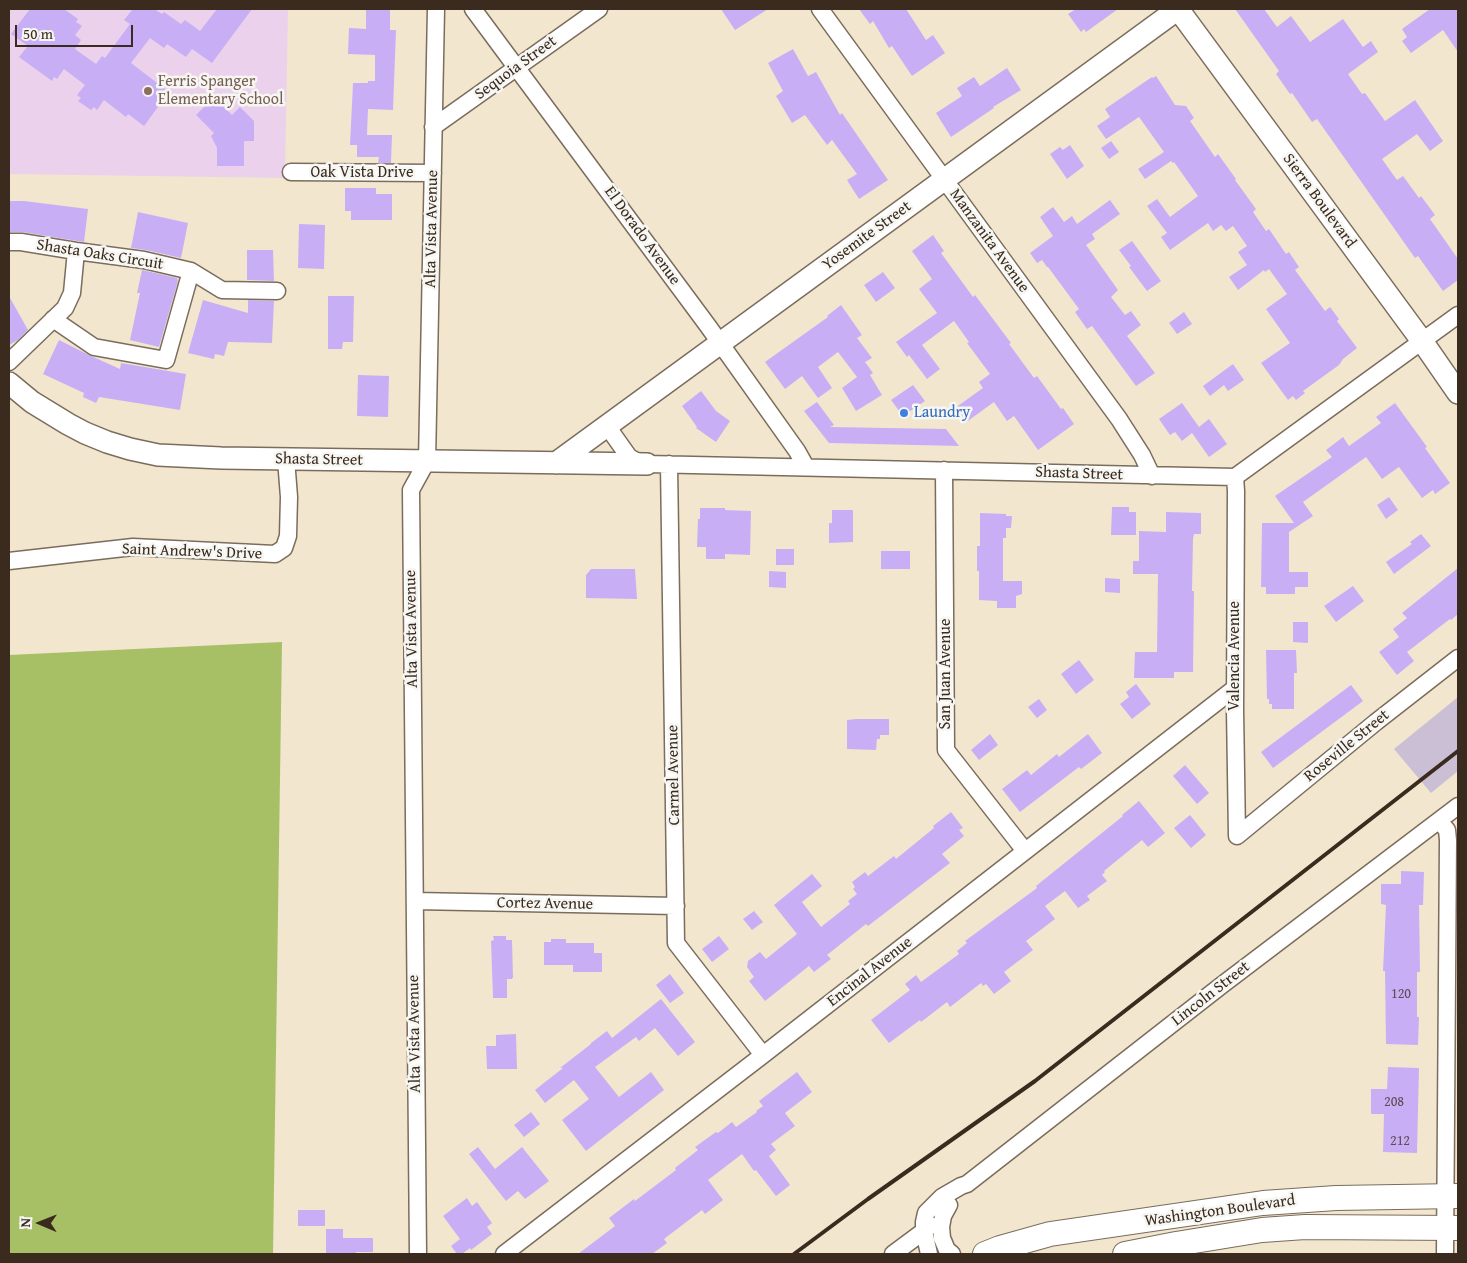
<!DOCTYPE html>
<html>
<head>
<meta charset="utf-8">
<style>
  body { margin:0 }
  #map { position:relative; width:1467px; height:1263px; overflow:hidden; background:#f2e6cf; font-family:"Gentium Book Plus",serif }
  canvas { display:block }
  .frame { position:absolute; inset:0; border:10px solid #3b2a1e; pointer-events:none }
  .north { position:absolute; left:15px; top:1198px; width:50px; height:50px; -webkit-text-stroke:4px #f6f6f2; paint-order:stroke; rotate:271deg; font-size:14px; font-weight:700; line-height:20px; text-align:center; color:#3b2a1e }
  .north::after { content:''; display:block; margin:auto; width:18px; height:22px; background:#3b2a1e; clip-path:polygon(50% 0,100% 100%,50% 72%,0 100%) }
  .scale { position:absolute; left:15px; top:25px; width:118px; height:22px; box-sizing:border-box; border:2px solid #3b2a1e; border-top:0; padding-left:6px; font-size:15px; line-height:18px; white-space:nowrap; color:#3b2a1e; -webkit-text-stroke:4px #f6f6f2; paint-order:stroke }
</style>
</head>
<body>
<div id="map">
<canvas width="1467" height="1263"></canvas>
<div class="frame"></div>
<div class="north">N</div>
<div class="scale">50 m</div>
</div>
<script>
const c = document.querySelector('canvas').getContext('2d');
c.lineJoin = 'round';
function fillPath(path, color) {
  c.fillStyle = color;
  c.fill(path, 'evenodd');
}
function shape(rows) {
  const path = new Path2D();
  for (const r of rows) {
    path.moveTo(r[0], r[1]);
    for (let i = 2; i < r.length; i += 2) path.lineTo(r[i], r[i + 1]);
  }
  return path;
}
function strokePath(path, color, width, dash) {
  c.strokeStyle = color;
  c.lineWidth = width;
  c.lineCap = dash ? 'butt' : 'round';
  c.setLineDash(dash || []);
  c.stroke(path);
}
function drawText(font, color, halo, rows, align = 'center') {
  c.font = font + ' "Gentium Book Plus",serif';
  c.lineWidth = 5;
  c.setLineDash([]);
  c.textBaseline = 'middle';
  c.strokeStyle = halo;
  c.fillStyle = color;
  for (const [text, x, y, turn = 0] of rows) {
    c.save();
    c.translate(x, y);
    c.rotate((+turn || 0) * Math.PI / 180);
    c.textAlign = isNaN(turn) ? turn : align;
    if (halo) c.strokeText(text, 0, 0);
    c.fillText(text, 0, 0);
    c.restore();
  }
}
fillPath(shape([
  [9,9,288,9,285,178,9,174]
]), '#ebd1eb');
fillPath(shape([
  [1458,697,1458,771,1431,793,1394,749]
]), '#cbbfd5');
fillPath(shape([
  [282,642,273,1254,9,1254,9,655]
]), '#a8c065');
fillPath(shape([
  [30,9,64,9,78,19,76,22,82,26,75,35,81,40,75,49,96,64,102,56,105,58,130,24,124,20,133,9,154,9,162,14,164,12,181,24,185,20,200,31,217,9,252,9,212,63,192,49,186,57,167,44,164,48,150,38,131,63,169,92,144,126,128,114,126,117,104,100,97,110,94,107,91,110,78,101,81,98,77,95,85,85,64,69,57,79,54,77,52,81,19,57,28,46,11,34],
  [366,9,390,9,390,30,396,30,393,110,368,109,367,135,392,135,391,163,378,163,379,157,357,157,357,145,350,145,353,83,368,83,368,81,375,81,375,55,348,54,349,28,366,29],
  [721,9,768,9,735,30],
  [859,9,906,9,926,40,933,35,945,53,912,76,892,46,889,48,873,21,870,24],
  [1076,9,1118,9,1086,32,1084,29,1081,32,1068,14],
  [1235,9,1264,9,1277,27,1291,16,1310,42,1343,19,1363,47,1371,41,1378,52,1348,74,1362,94,1365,93,1385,121,1415,100,1443,141,1430,151,1417,134,1382,159,1397,180,1403,176,1419,198,1421,196,1435,215,1430,219,1458,259,1458,280,1443,291,1418,256,1415,258,1317,119,1312,122,1292,93,1290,94,1276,74,1279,71],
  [1430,9,1458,9,1458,52,1443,30,1411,53,1402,41,1407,37,1402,29],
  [793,49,808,76,816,72,840,115,842,113,888,180,859,199,847,180,857,174,832,140,827,145,805,115,792,123,776,96,783,91,768,63],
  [1007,68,1021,90,993,107,994,108,951,137,936,113,962,96,957,88,974,77,980,86],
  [1156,76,1175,105,1186,106,1194,118,1190,121,1215,157,1218,154,1236,179,1235,180,1256,209,1253,212,1266,231,1269,229,1286,254,1289,252,1299,267,1295,270,1325,311,1330,307,1339,319,1337,321,1357,348,1343,359,1339,365,1303,391,1305,393,1296,400,1293,396,1288,400,1261,363,1290,343,1266,309,1287,294,1269,269,1265,272,1264,270,1238,290,1229,277,1247,265,1238,252,1247,246,1233,226,1226,231,1221,225,1213,231,1208,223,1170,250,1161,237,1167,233,1147,206,1157,199,1170,217,1198,196,1174,162,1173,163,1171,161,1145,179,1138,169,1164,152,1139,117,1106,139,1097,126,1110,117,1105,109,1152,77,1153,78],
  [214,97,232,115,240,107,254,121,254,141,244,141,244,166,217,166,217,148,211,136,214,133,196,115],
  [1111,141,1119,152,1109,159,1101,148],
  [1070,145,1084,166,1067,179,1050,154,1060,147,1063,150],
  [345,188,376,188,376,194,392,194,392,220,351,220,351,211,345,211],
  [1110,200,1120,214,1092,234,1095,239,1086,245,1118,290,1111,297,1125,315,1131,311,1141,325,1127,336,1155,373,1136,386,1092,326,1087,329,1075,312,1079,309,1048,267,1047,267,1042,260,1037,263,1030,253,1053,236,1040,217,1053,207,1064,222,1072,216,1077,224],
  [9,201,24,201,88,209,84,242,22,232,9,232],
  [138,212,188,223,181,258,146,250,131,248],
  [299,224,325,225,324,269,298,268],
  [933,235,944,251,941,253,973,297,975,295,1011,343,1009,344,1034,378,1037,376,1061,409,1063,408,1074,424,1038,450,1014,416,1007,421,994,402,965,423,955,408,983,388,979,382,990,374,967,343,969,342,954,321,922,345,940,369,927,379,909,355,907,357,896,342,937,313,919,289,932,279,912,251],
  [1132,241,1161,281,1147,291,1129,267,1131,266,1119,250],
  [247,250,273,250,274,281,247,280],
  [142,270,177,278,178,281,159,347,130,340,140,293,137,293],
  [883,272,895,288,876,302,864,285],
  [9,296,28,330,18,340,9,345],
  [328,296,354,296,353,342,343,342,342,349,328,349],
  [203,300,248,313,248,300,274,301,272,343,228,342,224,356,215,354,214,359,188,353],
  [841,305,862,335,857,338,872,358,865,362,873,373,870,375,882,395,856,411,842,388,857,377,838,352,818,367,832,388,818,398,802,376,785,389,765,362,828,317,827,316],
  [1184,312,1192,324,1177,334,1169,323],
  [59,340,89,355,120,369,121,363,186,374,180,410,99,397,96,403,83,397,84,393,43,374],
  [1233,364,1244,380,1228,391,1224,385,1210,396,1203,386],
  [358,375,389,376,388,417,357,416],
  [913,385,925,401,903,416,891,400],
  [701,391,716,411,730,421,716,442,696,428,697,427,682,406],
  [817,402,834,425,830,427,946,429,959,446,829,443,804,411],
  [1182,403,1199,427,1209,419,1227,444,1209,457,1192,433,1182,441,1175,432,1170,435,1159,419],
  [1395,403,1427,447,1425,448,1450,483,1435,494,1433,490,1422,498,1399,467,1382,479,1366,457,1303,502,1313,516,1289,532,1289,572,1308,572,1308,587,1295,587,1295,594,1266,594,1266,587,1261,587,1262,523,1294,523,1275,496,1332,457,1326,450,1343,437,1349,446,1381,423,1376,417],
  [1389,497,1398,510,1386,519,1377,505],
  [1112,507,1129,507,1129,512,1136,512,1136,535,1111,535],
  [700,508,725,508,725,510,751,511,750,555,725,554,725,559,706,559,706,547,697,547,698,519,700,519],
  [832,510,853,510,853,542,829,543,829,523,832,523],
  [1166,512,1201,513,1201,534,1194,534,1193,539,1192,591,1194,591,1193,672,1174,672,1174,678,1134,678,1135,652,1157,652,1158,574,1133,574,1133,561,1139,561,1139,531,1166,532],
  [980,513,1006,514,1006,516,1012,516,1011,528,1006,528,1006,538,1003,538,1003,581,1022,581,1022,594,1016,596,1016,608,997,608,997,601,979,600,979,571,977,571,977,546,980,546],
  [1421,534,1431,546,1394,574,1386,562,1412,544,1410,542],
  [776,549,794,549,794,565,776,565],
  [881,551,910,551,910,569,881,569],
  [1458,568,1458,614,1451,620,1450,619,1407,652,1414,661,1397,675,1379,652,1399,637,1393,629,1407,618,1402,613],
  [591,569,635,569,637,599,586,598,586,575],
  [769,571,786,572,786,588,769,587],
  [1105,578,1120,579,1120,593,1105,592],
  [1353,586,1364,601,1336,622,1324,606],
  [1293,622,1308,622,1308,643,1293,642],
  [1266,650,1296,650,1297,673,1294,673,1294,709,1272,709,1272,704,1269,704,1269,699,1267,699],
  [1079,660,1094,680,1076,694,1061,674],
  [1136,684,1151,704,1132,719,1120,704,1129,697,1126,692],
  [1351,685,1363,701,1273,768,1261,752],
  [1039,699,1047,710,1037,718,1028,707],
  [856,719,889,719,889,735,880,735,880,739,877,739,876,750,847,749,847,720],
  [990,734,998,745,979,760,971,750],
  [1088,734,1102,753,1081,769,1079,767,1020,812,1002,789,1027,770,1031,775,1057,754,1059,757],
  [1185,765,1209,793,1197,804,1173,776],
  [1139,801,1165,833,1148,847,1142,840,1104,871,1105,872,1102,875,1107,881,1087,896,1090,900,1078,908,1065,891,1045,906,1055,919,1026,941,1033,950,1004,972,1011,981,994,994,986,984,983,986,981,983,950,1007,947,1002,921,1022,920,1020,889,1043,871,1020,910,990,905,984,916,975,921,982,959,954,957,951,967,943,965,941,1037,888,1036,886,1123,816,1122,815],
  [951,812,963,828,959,830,964,836,942,854,950,863,868,926,866,924,827,955,831,959,814,972,809,966,765,1001,749,981,754,977,747,967,748,961,760,952,766,959,797,934,774,905,812,874,822,886,802,902,821,927,850,904,848,901,857,894,853,889,855,887,852,882,865,872,868,876,894,856,896,859,934,828,933,826],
  [1190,815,1206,835,1191,848,1174,828],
  [1401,871,1424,872,1423,905,1419,905,1420,972,1417,972,1417,1017,1419,1017,1418,1045,1386,1044,1385,971,1383,971,1386,905,1381,904,1381,884,1401,884],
  [754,911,763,922,752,930,743,919],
  [493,936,506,936,506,940,512,940,513,977,512,979,507,979,507,998,493,998,491,941,494,940],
  [719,936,729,949,712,962,702,949],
  [551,939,566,939,566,943,594,943,594,953,602,953,602,972,573,972,573,965,544,965,544,942,551,942],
  [670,974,684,993,670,1003,656,985],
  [661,999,695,1042,678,1056,655,1028,639,1041,636,1037,595,1067,619,1097,651,1072,664,1090,586,1151,562,1120,589,1099,574,1080,545,1103,535,1090,563,1068,560,1068,591,1044,591,1043,607,1031,612,1038],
  [516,1034,517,1069,487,1069,486,1046,496,1046,496,1035],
  [1388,1067,1419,1068,1417,1153,1383,1152,1384,1114,1371,1114,1371,1089,1387,1089],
  [797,1072,812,1092,785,1113,795,1126,771,1144,776,1150,769,1156,790,1185,776,1196,756,1170,754,1171,742,1154,708,1180,723,1200,705,1214,702,1210,664,1239,667,1243,652,1254,578,1254,615,1226,609,1218,634,1199,635,1201,676,1170,675,1168,698,1150,695,1147,716,1132,718,1133,732,1122,736,1127,757,1112,756,1111,763,1106,759,1101],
  [531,1112,540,1124,524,1137,514,1125],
  [478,1147,495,1169,522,1147,549,1181,525,1199,518,1191,506,1201,469,1154],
  [467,1198,472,1206,477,1202,492,1223,487,1227,492,1234,471,1250,470,1248,462,1254,457,1254,451,1246,460,1239,443,1216],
  [298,1210,325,1210,325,1226,298,1226],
  [326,1229,343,1229,343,1238,373,1238,373,1252,356,1252,356,1254,326,1254]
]), '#c8aff5');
const minor = shape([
  [473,9,708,326,797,451,806,467],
  [820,9,1119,419,1142,455,1152,476],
  [433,127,599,9],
  [291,172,433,173],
  [9,242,21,242,76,251,144,260,191,271,222,290,277,291],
  [53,319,94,347,166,360,191,271],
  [9,362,65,308,72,293,76,251],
  [607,426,629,457,638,462,647,464,1235,477,1458,315],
  [669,464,676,943,763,1055],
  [944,470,946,750,1025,851],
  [1235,477,1236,491,1235,709,1237,836],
  [9,561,133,547,275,554,284,548,288,536,289,497,286,459],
  [1439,821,1447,830,1448,840,1445,1254],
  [1237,836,1376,722,1458,658],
  [415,901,676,906],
  [949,1205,943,1216,941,1227,942,1238,947,1250,952,1254],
  [418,1254,411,490,427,461,436,9],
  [504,1254,763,1055,1235,688],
  [893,1254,924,1231,930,1225],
  [929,1254,924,1231,924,1222,926,1213,942,1197,961,1186,967,1184,1222,985,1458,806]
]);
const tertiary = shape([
  [1178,9,1422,341,1458,393],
  [9,383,32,402,68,424,85,433,107,442,130,449,158,455,221,458,647,464],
  [556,463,1178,9]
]);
const secondary = shape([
  [985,1254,1000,1248,1050,1234,1263,1203,1336,1198,1458,1196],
  [1125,1254,1176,1244,1262,1230,1305,1227,1458,1228]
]);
strokePath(minor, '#7b6c5c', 19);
strokePath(tertiary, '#7b6c5c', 24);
strokePath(secondary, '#7b6c5c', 26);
strokePath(minor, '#fff', 16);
strokePath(tertiary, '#fff', 21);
strokePath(secondary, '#fff', 24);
strokePath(shape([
  [794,1254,868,1199,1035,1081,1458,751]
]), '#3b2a1e', 4);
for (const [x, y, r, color] of [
  [148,91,5,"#8d6e63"],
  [904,413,5,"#3f7fe0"]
]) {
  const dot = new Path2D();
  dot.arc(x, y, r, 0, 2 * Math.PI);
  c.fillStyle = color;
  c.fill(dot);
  strokePath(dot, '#f6f6f2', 2);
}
drawText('14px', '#5e4b54', null, [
  ["120",1401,994],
  ["208",1394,1102],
  ["212",1400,1141]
]);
drawText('16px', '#3b2a1e', '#f6f6f2', [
  ["Sequoia Street",516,68,-36],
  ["Oak Vista Drive",362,173],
  ["Sierra Boulevard",1319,201,54],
  ["Alta Vista Avenue",432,229,-89],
  ["El Dorado Avenue",642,236,54],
  ["Yosemite Street",867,236,-36],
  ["Manzanita Avenue",989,241,54],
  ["Shasta Oaks Circuit",100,255,9],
  ["Shasta Street",319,460,1],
  ["Shasta Street",1079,474,2],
  ["Saint Andrew's Drive",192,552,2],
  ["Alta Vista Avenue",412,629,-91],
  ["Valencia Avenue",1235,656,-90],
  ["San Juan Avenue",946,674,-90],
  ["Roseville Street",1347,746,-39],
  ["Carmel Avenue",674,775,-91],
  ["Cortez Avenue",545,904,1],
  ["Encinal Avenue",870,972,-38],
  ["Lincoln Street",1211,994,-38],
  ["Alta Vista Avenue",415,1034,-91],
  ["Washington Boulevard",1220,1211,-8]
]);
drawText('16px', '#785e54', '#f6f6f2', [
  ["Ferris Spanger",158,82],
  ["Elementary School",158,100]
], 'left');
drawText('16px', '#366cbe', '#f6f6f2', [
  ["Laundry",914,413]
], 'left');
</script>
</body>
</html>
